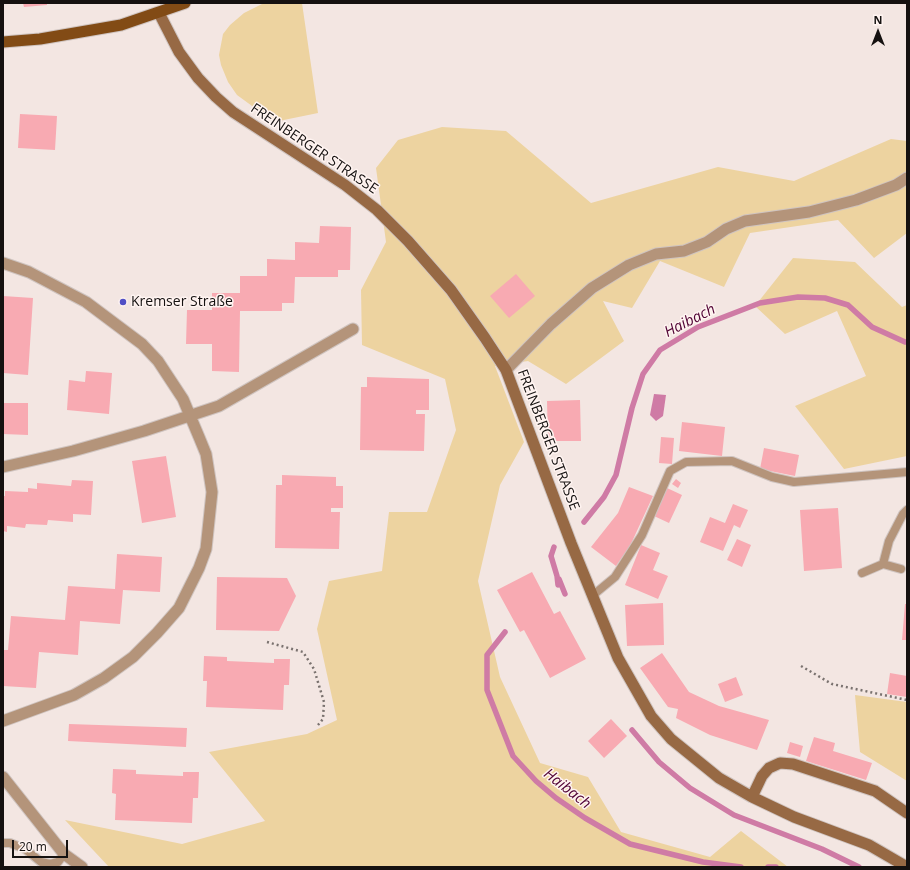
<!DOCTYPE html>
<html>
<head>
<meta charset="utf-8">
<style>
  body { margin:0 }
  #map { position:relative; width:910px; height:870px; overflow:hidden; background:#f3e6e2; font-family:"Open Sans",sans-serif }
  canvas { display:block }
  .frame { position:absolute; inset:0; border:4px solid #151110; pointer-events:none }
  .north { position:absolute; left:858px; top:12px; width:40px; height:40px; -webkit-text-stroke:3px #fff4f1; paint-order:stroke; rotate:0deg; font-size:11px; font-weight:700; line-height:16px; text-align:center; color:#151110 }
  .north::after { content:''; display:block; margin:auto; width:14px; height:18px; background:#151110; clip-path:polygon(50% 0,100% 100%,50% 72%,0 100%) }
  .scale { position:absolute; left:12px; top:840px; width:56px; height:18px; box-sizing:border-box; border:2px solid #151110; border-top:0; padding-left:5px; font-size:12px; line-height:14px; white-space:nowrap; color:#151110; -webkit-text-stroke:3px #fff4f1; paint-order:stroke }
</style>
</head>
<body>
<div id="map">
<canvas width="910" height="870"></canvas>
<div class="frame"></div>
<div class="north">N</div>
<div class="scale">20 m</div>
</div>
<script>
const c = document.querySelector('canvas').getContext('2d');
c.lineJoin = 'round';
function fillPath(path, color) {
  c.fillStyle = color;
  c.fill(path, 'evenodd');
}
function shape(rows) {
  const path = new Path2D();
  for (const r of rows) {
    path.moveTo(r[0], r[1]);
    for (let i = 2; i < r.length; i += 2) path.lineTo(r[i], r[i + 1]);
  }
  return path;
}
function strokePath(path, color, width, dash) {
  c.strokeStyle = color;
  c.lineWidth = width;
  c.lineCap = dash ? 'butt' : 'round';
  c.setLineDash(dash || []);
  c.stroke(path);
}
function drawText(font, color, halo, rows, align = 'center') {
  c.font = font + ' "Open Sans",sans-serif';
  c.lineWidth = 3;
  c.setLineDash([]);
  c.textBaseline = 'middle';
  c.strokeStyle = halo;
  c.fillStyle = color;
  for (const [text, x, y, turn = 0] of rows) {
    c.save();
    c.translate(x, y);
    c.rotate((+turn || 0) * Math.PI / 180);
    c.textAlign = isNaN(turn) ? turn : align;
    if (halo) c.strokeText(text, 0, 0);
    c.fillText(text, 0, 0);
    c.restore();
  }
}
fillPath(shape([
  [264,3,302,3,318,113,274,122,237,95,228,82,221,65,219,55,223,34,230,25,244,13],
  [442,127,506,131,591,203,718,167,794,181,891,139,907,141,907,233,874,258,838,220,750,233,724,287,660,261,632,308,603,301,624,341,566,384,528,361,495,366,524,442,500,485,478,581,500,677,540,763,588,777,621,832,710,857,741,831,788,867,109,867,65,820,182,844,265,821,209,752,307,734,337,720,317,629,329,581,382,571,389,512,427,512,456,430,445,379,362,345,361,290,386,242,376,168,398,140],
  [793,258,855,262,902,307,907,305,907,456,844,469,795,406,866,376,837,311,785,334,755,306],
  [855,695,907,702,907,781,860,752]
]), '#edd3a0');
fillPath(shape([
  [654,394,666,395,663,416,656,421,650,415]
]), '#cf7ba5');
strokePath(shape([
  [584,522,604,497,616,475,632,408,643,374,660,350,698,327,760,303,798,297,825,298,848,305,872,327,905,342,907,342],
  [554,547,551,556,557,576,558,585],
  [559,579,565,594],
  [505,632,487,655,487,690,513,756,536,781,556,798,585,818,630,844,703,862,741,867],
  [632,730,659,762,690,788,734,815,822,849,859,867],
  [768,867,776,867]
]), '#cf7ba5', 5.5);
fillPath(shape([
  [23,3,47,3,47,5,24,7],
  [20,114,57,116,55,150,18,148],
  [320,226,351,227,350,270,338,270,338,277,295,277,294,303,282,303,282,311,240,311,239,372,212,371,212,344,186,344,187,310,212,310,212,293,240,293,240,276,267,276,267,259,295,260,295,242,319,243],
  [516,274,535,296,509,318,490,296],
  [3,296,33,298,28,375,3,373],
  [86,371,112,373,109,414,67,410,69,380,85,382],
  [367,377,429,379,429,410,416,410,416,414,425,414,424,451,360,450,361,387,367,387],
  [580,400,581,441,548,441,547,401],
  [3,403,28,403,28,435,3,434],
  [682,422,725,427,722,456,679,451],
  [661,437,674,438,672,464,659,463],
  [764,448,799,455,795,476,760,469],
  [166,456,176,517,142,523,132,461],
  [282,475,336,477,336,486,343,486,343,508,331,508,331,512,340,512,339,549,275,548,276,485,282,485],
  [676,479,681,483,678,488,672,484],
  [72,480,93,481,91,515,73,514,73,522,48,520,47,525,26,524,25,528,7,526,7,532,3,531,3,496,5,496,5,491,28,492,28,488,37,489,37,483,71,486],
  [629,487,653,496,630,546,616,566,591,547,618,513],
  [667,488,682,495,669,523,654,516],
  [733,504,748,510,740,528,734,525,723,551,700,542,710,517,725,523],
  [838,508,842,568,804,571,800,510],
  [737,539,751,545,742,567,727,560],
  [641,545,660,553,653,570,668,576,658,599,625,585],
  [117,554,162,557,160,592,123,590,120,624,80,621,78,655,39,652,36,688,3,686,3,650,8,650,11,616,65,620,68,586,115,589],
  [532,572,554,614,560,611,586,659,550,678,524,630,520,632,497,590],
  [217,577,287,578,296,596,279,631,216,630],
  [663,603,664,645,627,646,625,605],
  [905,604,907,604,907,640,902,640],
  [662,653,689,692,719,706,769,720,757,750,710,735,676,718,678,709,668,707,640,668],
  [204,656,227,657,227,661,274,663,274,659,290,659,289,685,284,685,283,710,206,707,207,681,203,681],
  [890,673,907,676,907,697,887,694],
  [736,677,743,695,725,702,718,684],
  [611,719,627,736,604,758,588,741],
  [69,724,187,728,186,747,68,741],
  [814,737,835,743,833,751,872,763,866,780,806,761],
  [790,742,803,746,800,757,787,753],
  [113,769,136,770,136,774,183,776,183,772,199,772,198,798,193,798,192,823,115,820,116,794,112,793]
]), '#f8aab2');
const service = shape([
  [883,564,901,569],
  [862,573,883,564,889,541,903,514,907,510],
  [592,596,615,577,642,535,670,471,686,462,732,461,772,477,794,482,907,472],
  [3,843,10,843,25,849,41,862,50,864,58,862,64,854]
]);
const minor = shape([
  [3,263,29,272,86,302,142,344,158,361,183,399,199,437,206,454,212,492,206,549,199,568,179,608,157,633,133,657,104,678,74,695,3,721],
  [506,370,551,324,592,288,629,265,656,254,684,251,707,242,726,229,745,221,809,212,856,200,896,185,907,178],
  [3,467,73,451,144,431,219,406,353,329],
  [3,777,64,854,82,867]
]);
const secondary = shape([
  [159,13,179,52,198,78,216,97,233,112,345,185,377,210,408,241,451,290,485,338,506,370,571,543,618,658,651,716,671,739,719,778,752,797,794,817,869,845,907,867],
  [752,797,762,776,769,768,780,763,793,764,875,791,907,813]
]);
const primary = shape([
  [3,42,40,39,121,25,185,3]
]);
strokePath(service, '#cfc4c0', 10);
strokePath(minor, '#cfc4c0', 13);
strokePath(secondary, '#cfc4c0', 13);
strokePath(primary, '#cfc4c0', 13);
strokePath(shape([
  [267,642,303,652,314,669,324,702,323,719,318,725],
  [801,666,832,684,907,700]
]), '#7a726f', 2.5, [2, 3]);
strokePath(service, '#b4947a', 8);
strokePath(minor, '#b4947a', 11);
strokePath(secondary, '#976944', 11);
strokePath(primary, '#824b15', 11);
for (const [x, y, r, color] of [
  [123,302,4,"#504ec5"]
]) {
  const dot = new Path2D();
  dot.arc(x, y, r, 0, 2 * Math.PI);
  c.fillStyle = color;
  c.fill(dot);
  strokePath(dot, '#fff4f1', 1.5);
}
drawText('14px', '#151110', '#fff4f1', [
  ["FREINBERGER STRASSE",314,149,34],
  ["FREINBERGER STRASSE",548,440,69]
]);
drawText('14px', '#151110', '#fff4f1', [
  ["Kremser Straße",131,302]
], 'left');
drawText('italic 15px', '#500334', '#fff4f1', [
  ["Haibach",690,321,-27],
  ["Haibach",567,789,38]
]);
</script>
</body>
</html>
